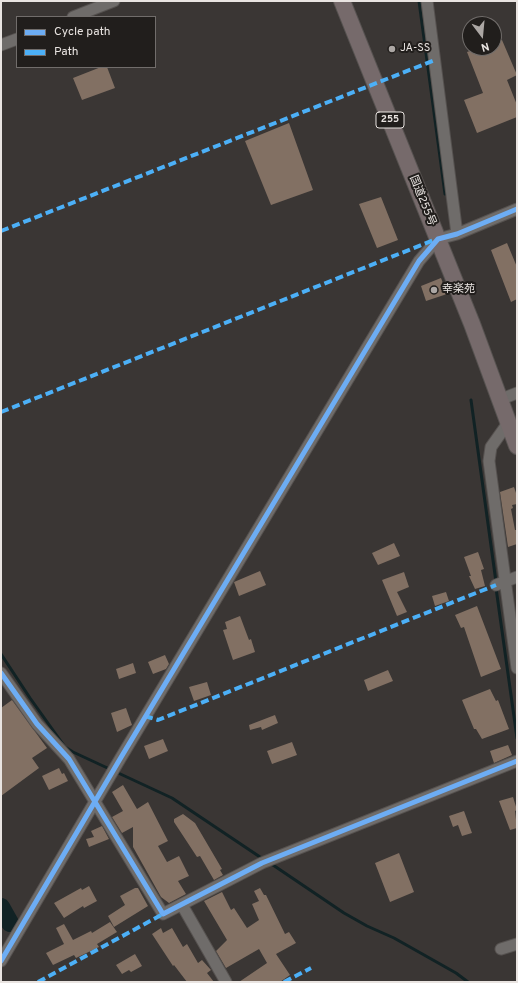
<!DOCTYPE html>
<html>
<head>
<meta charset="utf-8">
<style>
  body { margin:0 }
  #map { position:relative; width:518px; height:983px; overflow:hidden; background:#3a3634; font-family:Overpass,sans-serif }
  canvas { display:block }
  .frame { position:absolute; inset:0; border:2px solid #e9e4e1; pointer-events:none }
  .legend { position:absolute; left:16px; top:16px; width:140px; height:52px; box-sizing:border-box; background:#211e1c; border:1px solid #716d6b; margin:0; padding:5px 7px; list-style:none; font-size:12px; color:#e9e4e1 }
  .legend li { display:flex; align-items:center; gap:8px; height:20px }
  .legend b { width:20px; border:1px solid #716d6b }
  .north { position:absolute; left:462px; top:16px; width:40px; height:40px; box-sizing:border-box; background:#211e1c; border:1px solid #716d6b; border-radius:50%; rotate:164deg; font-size:11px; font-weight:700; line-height:16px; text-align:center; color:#e9e4e1 }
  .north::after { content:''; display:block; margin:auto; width:14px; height:18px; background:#aca7a4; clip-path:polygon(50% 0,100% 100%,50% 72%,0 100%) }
</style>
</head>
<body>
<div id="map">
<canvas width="518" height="983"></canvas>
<div class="frame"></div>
<ul class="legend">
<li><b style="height:5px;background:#6dadf4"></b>Cycle path</li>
<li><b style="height:5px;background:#4cb0f7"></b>Path</li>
</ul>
<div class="north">N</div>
</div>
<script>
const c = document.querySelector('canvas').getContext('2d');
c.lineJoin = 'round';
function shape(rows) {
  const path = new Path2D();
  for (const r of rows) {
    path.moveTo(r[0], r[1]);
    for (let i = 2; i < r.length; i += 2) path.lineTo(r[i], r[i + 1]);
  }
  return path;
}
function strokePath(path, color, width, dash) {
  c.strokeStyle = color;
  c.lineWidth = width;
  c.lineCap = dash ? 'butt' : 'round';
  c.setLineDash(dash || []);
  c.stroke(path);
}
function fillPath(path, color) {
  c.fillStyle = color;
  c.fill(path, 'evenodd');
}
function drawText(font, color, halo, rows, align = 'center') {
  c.font = font + ' Overpass,"Noto Sans JP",sans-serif';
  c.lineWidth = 4;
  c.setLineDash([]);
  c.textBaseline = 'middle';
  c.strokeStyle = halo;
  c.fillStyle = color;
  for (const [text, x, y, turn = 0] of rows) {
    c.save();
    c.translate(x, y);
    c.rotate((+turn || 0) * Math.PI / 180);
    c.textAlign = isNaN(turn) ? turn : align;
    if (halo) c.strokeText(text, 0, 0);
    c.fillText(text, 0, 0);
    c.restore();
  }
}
strokePath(shape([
  [419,1,445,194],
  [471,400,496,582],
  [496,588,517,738],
  [1,654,30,698,65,747,73,752,172,798,263,859],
  [270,863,344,913,367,926,394,938,456,973,468,982]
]), '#112224', 3);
strokePath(shape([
  [1,907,10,923]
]), '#112224', 18);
fillPath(shape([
  [502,40,517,75,507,80,517,105,517,117,477,133,464,100,483,93,467,52,478,48,494,48,494,42],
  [101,67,107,67,115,88,82,100,73,78],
  [289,123,313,190,271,205,245,141],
  [381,197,398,240,377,248,359,204],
  [507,243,517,267,517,299,511,302,491,250],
  [441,278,447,294,426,301,421,286],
  [514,487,517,496,517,504,512,505,513,508,511,509,515,530,517,530,517,544,508,547,500,492],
  [394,543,400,556,378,565,372,553],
  [478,552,484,569,481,570,485,586,475,589,469,576,471,576,464,557],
  [260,571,266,585,239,596,234,582],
  [404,572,409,587,397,592,407,612,397,616,382,580],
  [446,592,449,601,435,606,432,596],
  [477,606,501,669,481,677,464,627,461,628,455,615],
  [240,616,249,640,251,639,255,652,233,660,223,630,227,629,225,622],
  [165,655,169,664,166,669,153,674,148,662],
  [133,663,136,673,119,679,116,669],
  [388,670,393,681,368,691,364,680],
  [207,682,211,695,194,701,189,687],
  [490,689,496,701,498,700,509,729,482,739,476,729,474,729,462,700],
  [12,700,47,748,32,758,39,768,1,796,1,708],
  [126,708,132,725,117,732,111,713],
  [275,715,278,723,262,730,261,727,250,730,249,725],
  [163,739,168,751,149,759,144,746],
  [292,742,297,755,272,764,267,751],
  [508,745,512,755,494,763,490,751],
  [59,768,62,774,64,773,68,781,49,790,42,776],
  [123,785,137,809,148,802,150,806,168,841,158,846,167,862,179,856,189,876,178,881,186,894,169,903,161,897,133,847,133,827,122,833,112,817,123,811,112,792],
  [513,797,517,810,515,811,517,828,510,830,499,801],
  [464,811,472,833,462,836,458,825,453,827,449,816],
  [183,814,195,823,222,869,220,870,223,875,214,880,200,856,197,857,174,822,174,819],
  [102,826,109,839,89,847,86,839,94,837,91,831],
  [399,853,414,892,390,902,375,863],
  [89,886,97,901,84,908,83,906,64,918,54,903,81,888,82,890],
  [135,888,138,888,148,906,114,927,108,916,125,905,120,896],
  [260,888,264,895,266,895,285,934,289,932,296,943,276,954,290,975,280,982,239,982,267,963,259,949,226,968,216,951,227,940,204,901,222,892,231,910,234,908,247,928,259,920,252,904,259,901,254,891],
  [110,922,117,932,97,944,99,947,76,958,74,955,53,965,46,953,64,944,56,928,64,924,73,940,91,931,92,933],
  [161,928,163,933,172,928,183,947,187,944,198,963,202,960,211,970,207,973,214,982,187,982,174,965,173,966,152,934],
  [135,954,142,966,131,972,129,970,122,974,116,965]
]), '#827063');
const minor = shape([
  [427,1,457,234],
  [73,17,114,1],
  [1,45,17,39],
  [499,400,517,393],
  [508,423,491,447,489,461,517,668],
  [496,585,517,577],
  [1,673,37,724,69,759,163,914,262,863,517,761],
  [182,905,226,982],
  [501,949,517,944],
  [1,961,120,759,419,261,438,239,457,234,517,209]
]);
const highway = shape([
  [342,1,472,324,517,446]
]);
strokePath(minor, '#565250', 13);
strokePath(highway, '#565250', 18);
strokePath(minor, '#6f6c6a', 11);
strokePath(highway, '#766a6b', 16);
strokePath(shape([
  [1,231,435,60],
  [1,412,434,240],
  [145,716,158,720,496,585],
  [38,982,163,914],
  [284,982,311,968]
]), '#4cb0f7', 4, [8, 4]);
strokePath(shape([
  [1,673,37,724,69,759,163,914,262,863,517,761],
  [1,961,120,759,419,261,438,239,457,234,517,209]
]), '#6dadf4', 5);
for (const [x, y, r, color] of [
  [392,49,4,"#aca7a4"],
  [434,290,4,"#aca7a4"]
]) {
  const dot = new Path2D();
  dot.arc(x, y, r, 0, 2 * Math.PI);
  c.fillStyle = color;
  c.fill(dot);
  strokePath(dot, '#211e1c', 1.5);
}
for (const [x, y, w] of [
  [390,120,28]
]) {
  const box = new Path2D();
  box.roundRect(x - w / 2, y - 8, w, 16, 3);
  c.fillStyle = '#211e1c';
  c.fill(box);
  strokePath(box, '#e9e4e1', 1);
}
drawText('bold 10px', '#e9e4e1', null, [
  ["255",390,120]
]);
drawText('11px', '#e9e4e1', '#211e1c', [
  ["JA-SS",400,49],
  ["幸楽苑",442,290]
], 'left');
drawText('11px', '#e9e4e1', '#211e1c', [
  ["国道255号",422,201,68]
]);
</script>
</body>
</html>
